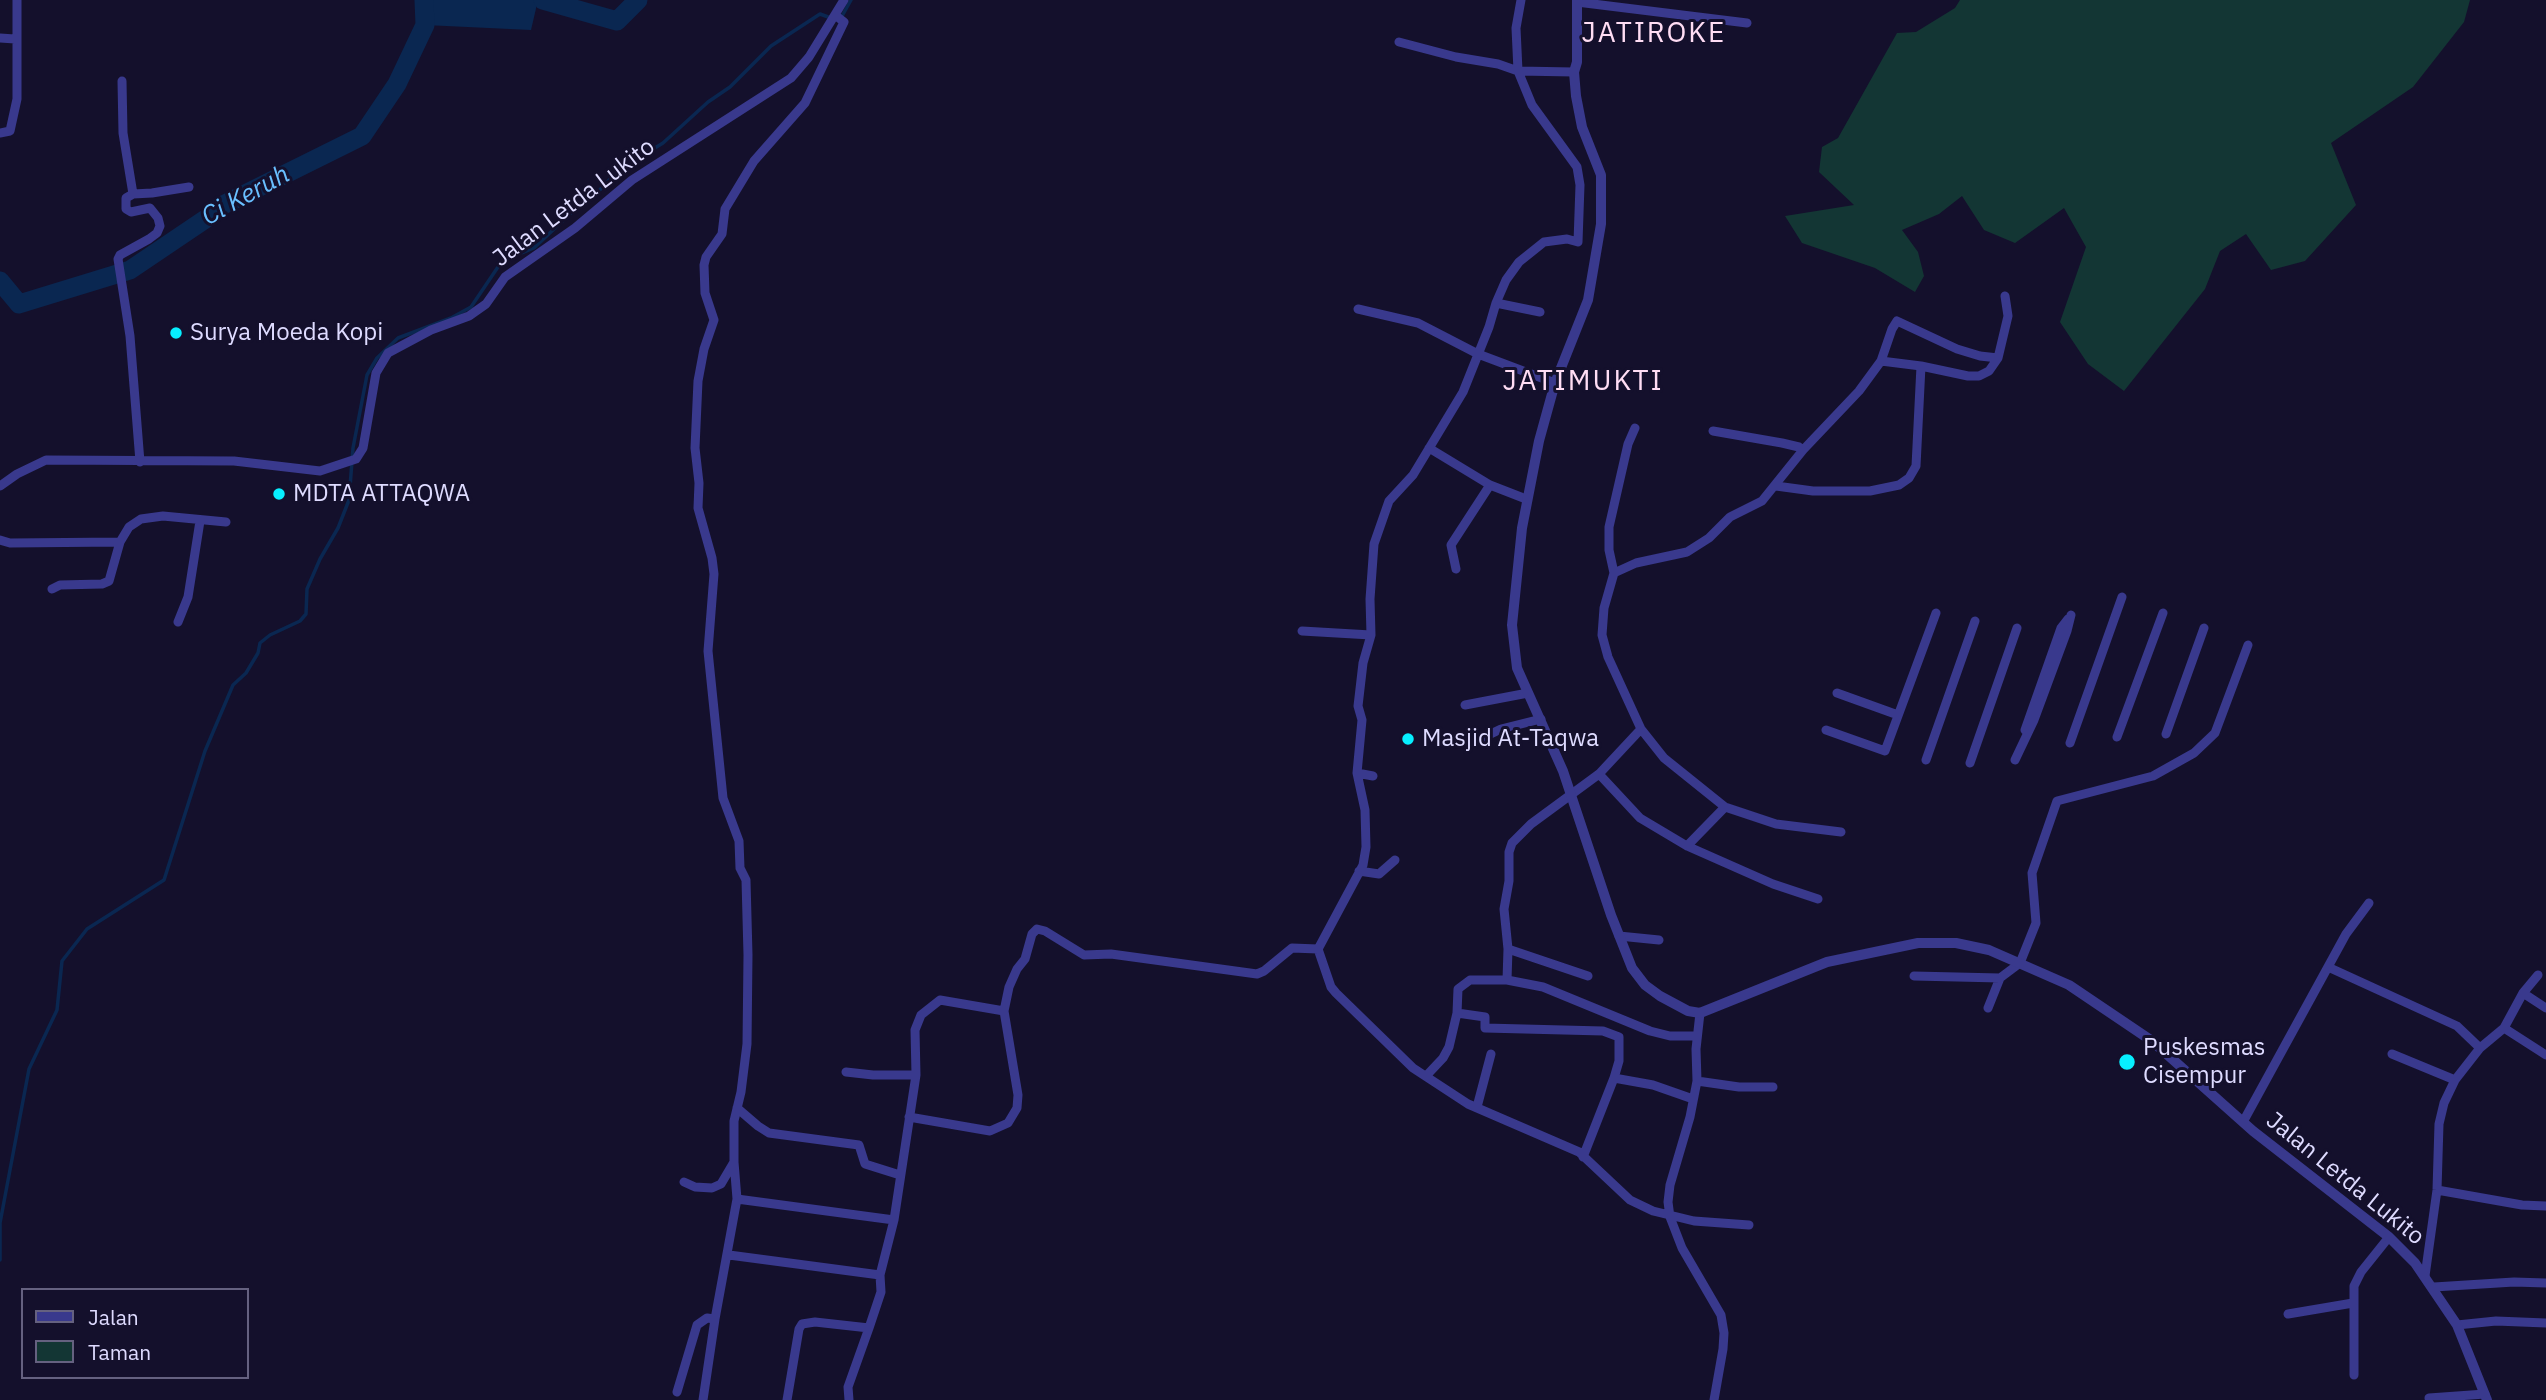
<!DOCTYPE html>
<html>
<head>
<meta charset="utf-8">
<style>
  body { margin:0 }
  #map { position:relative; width:2546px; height:1400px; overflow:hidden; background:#14102c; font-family:"IBM Plex Sans",sans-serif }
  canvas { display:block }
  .legend { position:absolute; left:21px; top:1288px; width:228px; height:91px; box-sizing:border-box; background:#14102c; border:2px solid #656180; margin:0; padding:9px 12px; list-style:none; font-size:21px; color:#dedbff }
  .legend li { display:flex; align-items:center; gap:14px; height:35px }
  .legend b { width:35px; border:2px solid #656180 }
</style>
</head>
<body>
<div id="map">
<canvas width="2546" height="1400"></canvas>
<ul class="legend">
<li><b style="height:9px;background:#39398d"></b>Jalan</li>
<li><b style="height:19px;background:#133634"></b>Taman</li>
</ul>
</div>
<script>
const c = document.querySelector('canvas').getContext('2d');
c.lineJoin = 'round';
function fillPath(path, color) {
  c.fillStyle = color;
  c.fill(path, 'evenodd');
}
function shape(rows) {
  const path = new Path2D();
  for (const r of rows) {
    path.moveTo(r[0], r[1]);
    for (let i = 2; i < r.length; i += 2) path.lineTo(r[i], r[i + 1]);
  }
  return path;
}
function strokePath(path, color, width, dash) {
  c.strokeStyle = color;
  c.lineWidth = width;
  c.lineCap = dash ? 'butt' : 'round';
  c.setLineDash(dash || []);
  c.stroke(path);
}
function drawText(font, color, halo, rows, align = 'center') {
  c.font = font + ' "IBM Plex Sans",sans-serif';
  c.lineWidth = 6;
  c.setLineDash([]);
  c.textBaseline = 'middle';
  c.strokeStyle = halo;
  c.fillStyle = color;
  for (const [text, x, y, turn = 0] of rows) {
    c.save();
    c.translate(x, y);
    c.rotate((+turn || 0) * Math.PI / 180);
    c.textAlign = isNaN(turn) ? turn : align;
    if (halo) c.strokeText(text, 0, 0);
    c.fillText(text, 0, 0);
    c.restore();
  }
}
fillPath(shape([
  [1960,0,2470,0,2464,22,2413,87,2331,143,2356,205,2305,261,2271,270,2246,234,2220,251,2205,289,2124,391,2088,364,2060,322,2086,247,2064,208,2015,243,1984,230,1962,196,1939,214,1902,230,1918,252,1924,276,1915,292,1875,268,1802,243,1785,216,1854,205,1819,172,1822,147,1838,138,1897,33,1916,32,1955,8]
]), '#133634');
fillPath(shape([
  [420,0,538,0,531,30,425,25,420,11]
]), '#0a2751');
strokePath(shape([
  [841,18,851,0],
  [0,1260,0,1223,29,1069,57,1010,62,961,87,929,164,880,205,751,233,685,246,673,258,653,260,643,270,635,300,621,306,614,307,589,320,559,338,528,349,500,353,448,367,375,377,358,398,338,451,318,471,307,502,261,534,248,572,212,591,199,619,170,663,143,708,102,730,87,771,46,820,14,831,18]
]), '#0a2751', 3.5);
strokePath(shape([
  [543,0,617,21,638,0],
  [0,281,19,304,130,270,210,216,223,205,362,136,397,84,425,25,424,0]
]), '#0a2751', 19);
strokePath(shape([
  [1521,0,1516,28,1518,71,1532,105,1577,167,1580,185,1578,242,1567,239,1544,242,1519,262,1506,280,1496,303,1489,327,1463,392,1413,475,1389,501,1374,544,1370,599,1371,635,1363,663,1358,706,1362,720,1357,773,1365,810,1366,847,1363,865,1318,949,1331,987,1336,993,1413,1068,1468,1104,1579,1152,1630,1200,1653,1211,1694,1221,1749,1225],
  [1577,2,1747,23],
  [0,38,15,39],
  [1399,42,1456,57,1498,64,1518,71,1574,72],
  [122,81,123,133,133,194],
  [0,133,10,131,17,99,17,0],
  [1496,303,1540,312],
  [1358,309,1418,323,1478,354,1555,383],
  [1881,361,1921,366,1968,376,1979,376,1989,371,1998,358,2008,316,2005,296],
  [1635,428,1628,444,1609,527,1609,550,1614,573,1604,608,1602,635,1608,657,1641,729,1664,758,1725,807,1776,824,1841,832],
  [1713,431,1782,443,1799,447,1803,450],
  [1429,448,1490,485,1526,499],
  [140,462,130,336,118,259,120,255,149,239,157,233,160,226,158,218,150,208,131,212,126,209,126,198,133,194,152,193,189,187],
  [0,486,17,474,46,460,234,461,320,471,356,459,363,448,376,373,388,353,431,330,469,316,486,304,505,277,575,228,632,180,791,78,809,57,844,0],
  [1776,486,1813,491,1870,491,1899,485,1909,478,1916,466,1921,366],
  [0,540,10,543,120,542,129,527,141,519,163,516,226,522],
  [1456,569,1451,545,1490,485],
  [1614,573,1636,563,1687,552,1709,538,1730,517,1762,501,1803,450,1859,391,1881,361,1892,329,1897,321,1957,349,1980,356,1998,358],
  [52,589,60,585,102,584,109,581,120,542],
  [178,622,188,597,200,521],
  [1302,631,1371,635],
  [1837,693,1898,715],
  [1465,705,1528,693],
  [1826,730,1885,751,1936,613],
  [2025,730,2061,628,2068,619],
  [2166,734,2204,628],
  [2117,737,2163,613],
  [1472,743,1501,729,1541,719],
  [2070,743,2122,597],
  [1926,760,1975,621],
  [2015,760,2034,720,2067,631,2071,615],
  [1970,763,2017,628],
  [1357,773,1373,776],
  [1599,774,1640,818,1687,846,1773,884,1818,899],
  [1687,846,1725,807],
  [1359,871,1379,874,1395,860],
  [1619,936,1659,940],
  [1508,949,1588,976],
  [2328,967,2457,1026,2480,1048],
  [1914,976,2000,978],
  [1507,980,1508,949,1504,909,1509,881,1509,852,1512,843,1531,824,1599,774,1641,729],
  [2523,993,2546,1008],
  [1988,1008,2000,978,2020,963,2036,923,2032,873,2057,801,2153,776,2194,753,2215,733,2248,645],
  [1457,1013,1485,1017,1485,1028,1603,1031,1619,1037,1619,1061,1614,1078],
  [1700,1013,1696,1049,1697,1081,1690,1117,1670,1185,1668,1202,1670,1217,1682,1248,1721,1315,1724,1333,1723,1349,1714,1400],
  [2504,1028,2546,1055],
  [2392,1054,2455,1080],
  [846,1072,873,1075,916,1075],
  [1427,1075,1443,1058,1449,1047,1457,1013,1458,989,1470,980,1507,980,1543,987,1650,1031,1670,1036,1697,1036],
  [1697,1081,1739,1087,1773,1087],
  [1477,1107,1491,1054],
  [737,1108,758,1126,769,1133,859,1145,865,1164,900,1175],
  [909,1117,990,1131,1008,1123,1017,1108,1018,1095,1004,1011,1009,987,1017,969,1025,959,1032,934,1037,929,1045,931,1084,955,1111,954,1257,974,1264,971,1292,948,1318,949],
  [2243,1122,2346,934,2369,903],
  [1583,1157,1614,1078,1653,1085,1693,1099],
  [684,1182,695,1187,712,1188,721,1184,734,1162],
  [2437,1190,2522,1205,2546,1206],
  [737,1199,894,1220],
  [729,1255,880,1275],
  [2425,1276,2437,1190,2439,1124,2444,1103,2455,1080,2480,1048,2504,1028,2523,993,2538,975],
  [2434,1287,2514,1282,2546,1283],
  [2288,1314,2353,1303],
  [2457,1325,2496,1321,2546,1323],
  [2354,1375,2354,1286,2361,1272,2389,1237],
  [677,1392,697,1325,707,1318,715,1319],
  [2429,1398,2485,1394],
  [703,1400,715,1319,737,1199,734,1162,734,1121,741,1092,747,1044,748,955,746,880,740,868,739,841,723,798,708,651,714,574,712,558,698,508,699,483,695,448,698,381,704,349,714,320,705,293,704,265,706,257,722,234,725,209,754,161,805,103,844,22,835,15],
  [787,1400,799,1329,802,1324,815,1322,869,1328,881,1292,880,1275,894,1220,916,1075,915,1030,921,1015,940,1000,1004,1011],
  [849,1400,848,1387,869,1328]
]), '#39398d', 9);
strokePath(shape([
  [1577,0,1577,62,1574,72,1576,96,1582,127,1601,175,1601,224,1588,300,1555,383,1539,441,1522,528,1512,625,1517,668,1563,771,1611,915,1632,968,1645,985,1660,996,1688,1011,1700,1013,1827,962,1918,943,1956,943,1989,950,2069,985,2152,1041,2253,1131,2389,1237,2415,1263,2457,1325,2487,1400]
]), '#39398d', 10);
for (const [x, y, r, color] of [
  [176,333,7,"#07efff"],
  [279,494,7,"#07efff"],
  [1408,739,7,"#07efff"],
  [2127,1062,9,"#07efff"]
]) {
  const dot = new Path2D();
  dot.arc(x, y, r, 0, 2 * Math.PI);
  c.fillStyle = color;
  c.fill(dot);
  strokePath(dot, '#14102c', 2.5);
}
drawText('24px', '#dedbff', '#14102c', [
  ["Jalan Letda Lukito",574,203,-37],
  ["Jalan Letda Lukito",2345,1179,39]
]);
drawText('24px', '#dedbff', '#14102c', [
  ["Surya Moeda Kopi",190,333],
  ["MDTA ATTAQWA",293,494],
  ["Masjid At-Taqwa",1422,739],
  ["Puskesmas",2143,1048],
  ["Cisempur",2143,1076]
], 'left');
drawText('italic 26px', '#69bfff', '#14102c', [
  ["Ci Keruh",246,196,-29]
]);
c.letterSpacing = '2px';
drawText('28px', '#ffddf4', '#14102c', [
  ["JATIROKE",1654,34],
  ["JATIMUKTI",1583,382]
]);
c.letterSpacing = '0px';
</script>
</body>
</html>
